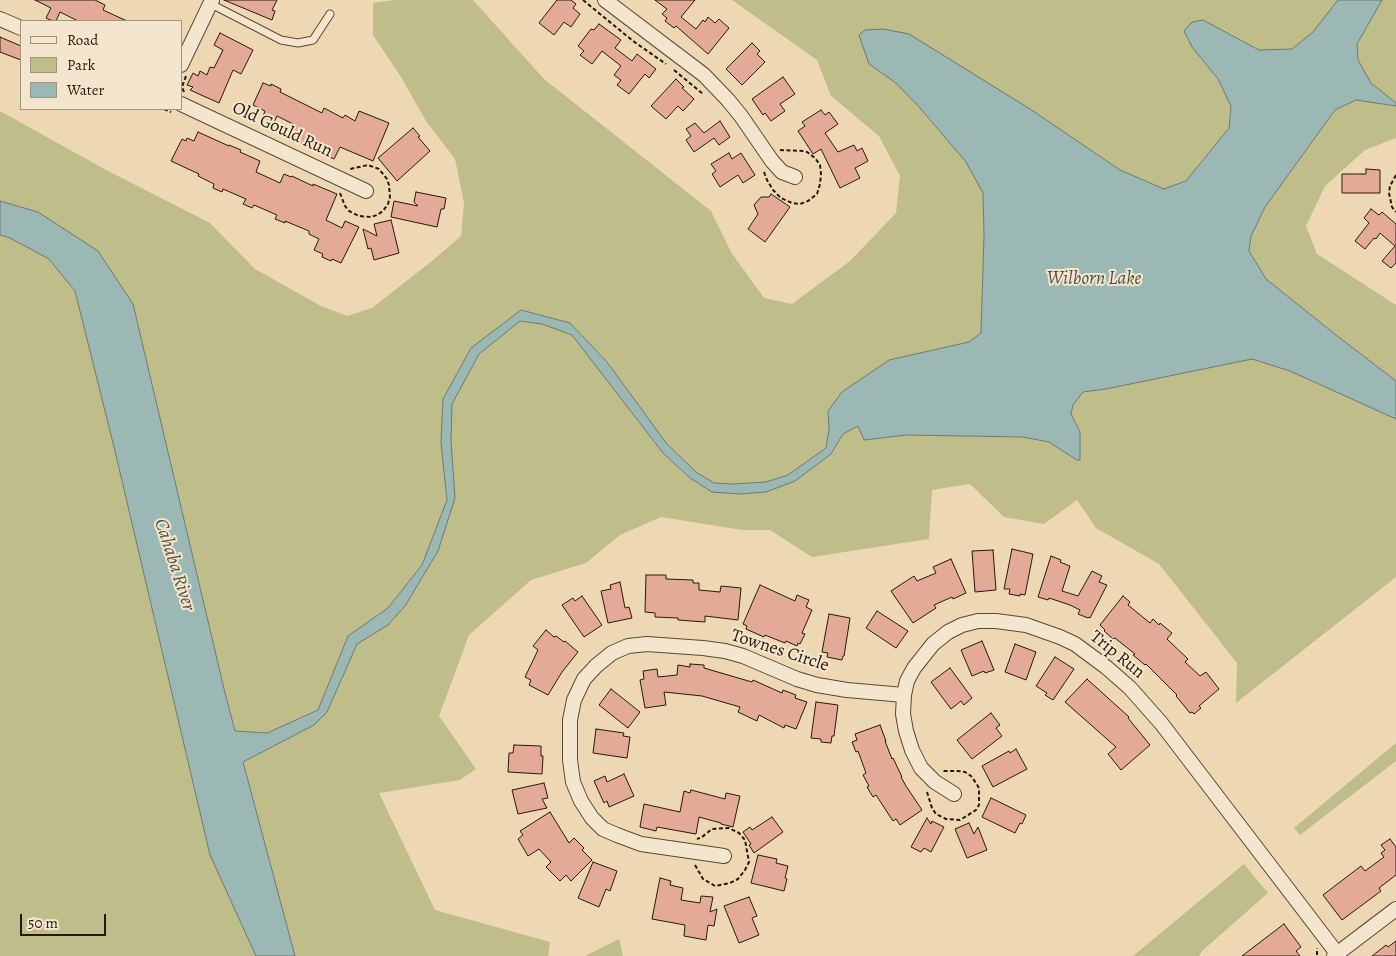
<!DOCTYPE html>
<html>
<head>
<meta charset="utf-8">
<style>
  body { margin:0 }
  #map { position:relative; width:1396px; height:956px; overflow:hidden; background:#eed8b4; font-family:Alegreya,serif }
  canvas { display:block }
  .legend { position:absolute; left:20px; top:20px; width:162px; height:90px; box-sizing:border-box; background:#f4e6ce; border:1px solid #a3947f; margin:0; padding:6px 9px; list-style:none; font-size:15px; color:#291809 }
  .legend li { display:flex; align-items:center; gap:10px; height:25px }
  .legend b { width:25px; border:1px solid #a3947f }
  .scale { position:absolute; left:20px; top:914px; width:86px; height:22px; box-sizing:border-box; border:2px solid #291809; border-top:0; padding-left:6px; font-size:15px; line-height:18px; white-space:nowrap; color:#291809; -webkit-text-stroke:4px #f4e6ce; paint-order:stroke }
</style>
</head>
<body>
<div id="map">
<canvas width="1396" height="956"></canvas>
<ul class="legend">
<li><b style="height:6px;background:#f4e6ce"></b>Road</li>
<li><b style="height:14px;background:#bfbd89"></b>Park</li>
<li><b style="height:14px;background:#9bb8b5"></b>Water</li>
</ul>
<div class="scale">50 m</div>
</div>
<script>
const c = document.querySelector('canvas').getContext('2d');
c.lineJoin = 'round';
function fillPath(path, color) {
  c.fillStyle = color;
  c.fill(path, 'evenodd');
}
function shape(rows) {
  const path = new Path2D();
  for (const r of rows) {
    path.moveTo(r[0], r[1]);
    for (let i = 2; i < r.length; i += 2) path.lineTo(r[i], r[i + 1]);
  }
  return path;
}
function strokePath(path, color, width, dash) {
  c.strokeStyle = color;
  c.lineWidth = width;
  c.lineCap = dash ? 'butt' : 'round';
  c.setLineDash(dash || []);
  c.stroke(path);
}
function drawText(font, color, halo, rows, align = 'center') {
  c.font = font + ' Alegreya,serif';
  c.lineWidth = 4;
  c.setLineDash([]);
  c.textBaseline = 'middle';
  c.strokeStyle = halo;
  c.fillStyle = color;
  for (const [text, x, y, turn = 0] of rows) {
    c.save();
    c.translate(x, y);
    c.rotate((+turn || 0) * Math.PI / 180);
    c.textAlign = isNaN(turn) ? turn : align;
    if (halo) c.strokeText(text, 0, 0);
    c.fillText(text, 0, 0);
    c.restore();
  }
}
fillPath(shape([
  [395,0,473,0,544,79,711,211,731,252,764,298,792,304,850,261,896,213,900,176,879,136,831,96,817,60,732,0,1338,0,1313,32,1292,49,1259,50,1203,20,1192,47,1218,79,1231,106,1229,128,1186,181,1164,189,1120,170,1030,109,869,64,896,83,920,108,966,162,983,193,984,235,981,333,969,342,889,360,842,392,828,411,829,430,826,448,788,475,766,482,733,484,714,483,696,472,667,444,607,362,570,323,521,310,471,348,443,399,441,443,447,500,422,565,388,608,348,636,318,710,267,733,235,731,225,693,133,304,38,212,0,201,0,111,108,171,210,223,255,269,321,306,347,316,372,308,432,261,461,236,464,203,455,159,426,121,401,77,373,35,373,3],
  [1382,0,1396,0,1396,103,1371,83,1358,60,1357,44],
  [1356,100,1396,106,1396,138,1365,150,1325,186,1306,226,1317,254,1396,305,1396,381,1336,335,1266,279,1249,251,1251,236,1265,207,1335,110],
  [0,235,10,238,49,259,75,291,115,451,210,855,256,956,0,956],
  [520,321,542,324,572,335,663,453,690,478,741,494,766,492,795,481,831,454,843,434,859,426,864,440,906,435,1023,437,1049,442,1077,460,1080,432,1071,414,1073,405,1083,392,1106,389,1252,359,1290,371,1396,419,1396,577,1236,703,1237,663,1159,564,1096,528,1077,500,1044,524,1004,517,970,484,932,490,929,539,812,557,770,530,742,530,661,517,620,535,586,563,531,580,469,635,439,716,476,769,460,780,379,793,435,910,550,942,548,956,295,956,243,762,314,725,327,712,357,643,388,625,405,606,455,498,451,441,452,404,479,354],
  [1396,743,1396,761,1300,835,1294,828],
  [1244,864,1268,893,1202,951,1199,956,1133,956],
  [619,939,623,956,585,956]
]), '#bfbd89');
const water = shape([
  [1338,0,1382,0,1357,44,1358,60,1371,83,1396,103,1396,106,1356,100,1335,110,1265,207,1251,236,1249,251,1266,279,1336,335,1396,381,1396,419,1290,371,1252,359,1106,389,1083,392,1073,405,1071,414,1080,432,1080,460,1077,460,1049,442,1023,437,906,435,864,440,858,426,843,434,831,454,795,481,766,492,741,494,712,492,690,478,663,453,572,335,542,324,520,321,479,354,452,404,451,441,455,498,438,551,405,606,388,625,357,644,327,712,314,725,243,762,295,956,256,956,210,855,115,451,75,291,49,259,10,238,0,235,0,201,38,212,98,251,133,304,225,693,235,731,267,733,318,710,348,636,388,608,422,565,447,500,441,443,443,399,471,348,521,310,570,323,607,362,667,444,696,472,714,483,733,484,766,482,788,475,826,448,829,430,828,411,842,392,889,360,969,342,981,333,984,235,983,193,966,162,920,108,896,83,869,64,859,35,865,30,883,29,909,34,1030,109,1120,170,1164,189,1186,181,1229,128,1231,106,1218,79,1192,47,1184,31,1192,22,1203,20,1259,50,1292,49,1313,32,1338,0]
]);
fillPath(water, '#9bb8b5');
strokePath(water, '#6d7870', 1);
const building = shape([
  [35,0,95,0,105,5,103,10,127,21,78,21,60,12,56,21,53,21,46,18,51,8,35,0],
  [224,0,277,0,272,10,275,11,272,20,224,0],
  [557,0,571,0,576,4,573,8,580,14,571,27,564,22,554,35,539,23,557,0],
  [655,0,695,0,681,17,696,29,703,20,705,22,708,17,715,23,719,19,729,28,708,54,676,26,674,28,665,21,667,18,662,14,667,9,655,0],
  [599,24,621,40,615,48,632,61,637,54,656,69,649,78,645,74,629,94,617,85,621,80,614,75,621,66,602,51,592,64,580,55,584,51,578,46,591,29,594,30,599,24],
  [220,33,253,50,241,74,233,70,219,103,190,90,193,87,187,85,193,73,198,76,200,71,207,75,210,67,214,68,223,50,214,45,220,33],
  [0,37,21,46,21,60,0,52,0,37],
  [752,43,760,51,757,54,765,62,742,85,726,69,752,43],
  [783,77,795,94,780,104,785,111,771,121,765,113,763,115,752,99,783,77],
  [676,79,684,87,682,88,694,99,683,111,678,106,666,119,651,106,676,79],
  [263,83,271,86,271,84,281,89,280,92,322,113,324,108,343,118,345,115,355,121,359,111,389,123,373,161,340,147,334,159,289,137,295,125,277,116,271,129,260,124,265,111,253,105,263,83],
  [821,110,825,115,829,112,838,124,825,133,838,152,854,145,857,151,862,148,868,161,855,168,860,178,840,188,821,149,813,154,798,131,805,126,802,122,821,110],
  [720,121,730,137,719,145,714,138,694,152,686,140,691,136,686,129,695,123,704,133,720,121],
  [413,128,420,136,418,137,430,151,397,181,378,158,413,128],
  [198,132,229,146,229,145,241,150,240,152,260,161,256,172,280,183,284,174,291,177,292,176,313,186,313,184,337,194,326,220,342,228,345,221,359,227,341,263,332,259,331,261,322,257,323,254,314,250,319,239,309,234,309,231,285,221,285,223,275,219,277,215,254,205,252,208,243,204,246,199,223,189,222,192,213,188,214,184,198,176,199,174,171,161,182,139,186,141,187,138,194,141,198,132],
  [729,153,732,159,741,153,755,175,743,183,738,175,720,187,712,174,716,171,711,164,729,153],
  [1366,169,1380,170,1380,193,1342,193,1342,174,1366,174,1366,169],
  [416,192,446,198,444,209,441,209,437,227,391,217,394,201,418,206,414,202,416,192],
  [771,194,790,207,765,242,748,229,758,214,754,205,761,197,769,197,771,194],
  [1371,209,1379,215,1382,212,1396,224,1396,263,1391,268,1382,261,1395,246,1380,233,1376,239,1374,238,1365,249,1355,241,1369,223,1364,218,1371,209],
  [391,220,399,253,374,260,371,248,368,249,363,229,377,236,374,224,391,220],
  [1012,549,1033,554,1025,595,1020,594,1020,596,1009,594,1010,589,1004,589,1012,549],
  [993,550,996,590,975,592,972,551,993,550],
  [1051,556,1061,560,1060,562,1070,566,1062,591,1078,596,1092,571,1102,576,1099,582,1107,585,1090,618,1089,617,1088,618,1078,614,1080,610,1070,605,1049,598,1048,600,1038,597,1051,556],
  [951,559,966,593,953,599,952,597,934,605,936,608,913,623,891,591,914,576,917,581,936,573,933,567,951,559],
  [646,575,666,575,666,579,693,580,693,583,699,583,699,590,720,592,721,586,741,588,738,620,705,616,705,622,678,620,678,618,655,617,655,613,645,612,646,575],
  [620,582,625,608,629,607,632,618,608,623,601,591,611,589,610,585,620,582],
  [760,585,795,601,797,595,809,600,806,607,812,610,802,633,805,634,800,644,798,643,797,646,786,641,785,643,765,635,764,637,746,629,747,626,743,624,760,585],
  [582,596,602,625,584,637,562,605,573,598,575,601,582,596],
  [1123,596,1130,602,1128,605,1150,623,1153,619,1159,625,1160,623,1172,633,1167,639,1188,659,1185,662,1200,676,1206,672,1219,689,1199,706,1201,708,1194,714,1192,712,1190,713,1176,696,1177,695,1146,664,1145,665,1133,655,1135,654,1115,638,1113,639,1104,631,1105,630,1100,625,1123,596],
  [877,611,908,631,896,648,866,628,877,611],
  [829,614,850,618,844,656,843,656,842,660,827,657,828,653,822,652,829,614],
  [546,630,554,637,556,636,564,642,565,641,578,652,562,672,548,695,529,685,531,680,525,677,538,650,533,646,546,630],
  [982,641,994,670,985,673,984,671,972,676,961,650,982,641],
  [1015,644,1036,652,1026,680,1005,672,1015,644],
  [1055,657,1074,669,1053,700,1045,695,1047,693,1036,686,1055,657],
  [690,664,704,665,704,668,752,682,753,680,782,693,783,690,796,695,795,698,807,702,796,729,785,725,784,728,759,715,757,721,738,712,740,707,702,696,664,692,666,705,645,708,640,680,644,679,643,671,657,669,658,677,677,675,678,665,690,667,690,664],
  [950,668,972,698,964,705,961,701,951,709,931,682,950,668],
  [1087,679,1129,717,1128,718,1150,745,1121,770,1108,754,1116,747,1065,702,1087,679],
  [611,689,640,712,628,728,599,705,611,689],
  [816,702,838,705,834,736,832,736,831,743,821,742,821,739,811,738,816,702],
  [991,713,1000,725,996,728,1002,736,972,759,957,740,991,713],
  [880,725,886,741,885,741,892,759,893,758,902,777,901,777,906,786,922,810,900,825,896,819,893,821,876,795,873,797,867,787,869,786,863,775,866,773,858,751,856,752,852,742,857,740,855,734,880,725],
  [596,729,624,733,623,736,630,737,627,758,593,753,596,729],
  [514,745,541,746,541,756,543,756,542,774,508,772,509,753,513,753,514,745],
  [1016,749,1027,769,993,787,982,766,1009,751,1010,753,1016,749],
  [624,774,634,796,609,807,607,801,604,803,594,781,605,776,607,782,624,774],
  [544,783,548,798,542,799,547,808,518,814,512,790,544,783],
  [691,790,725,799,726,793,740,796,733,827,721,824,721,823,699,817,696,834,657,827,656,831,640,827,644,804,680,812,684,791,690,793,691,790],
  [991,798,1026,815,1022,824,1020,823,1015,833,982,817,991,798],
  [550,812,569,843,574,838,584,848,582,850,592,860,571,881,566,875,560,881,546,867,551,862,539,849,528,856,518,839,523,835,520,831,550,812],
  [772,817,783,832,754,853,749,845,751,844,743,832,750,827,752,830,772,817],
  [927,818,931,824,932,821,944,827,931,852,924,848,921,852,911,847,927,818],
  [969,823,974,834,978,827,987,850,967,858,955,829,969,823],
  [1390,839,1396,847,1396,875,1379,888,1381,891,1342,920,1323,895,1361,866,1365,871,1384,857,1381,853,1385,850,1381,845,1390,839],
  [758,855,777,859,776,863,788,866,785,878,787,879,784,891,751,883,758,855],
  [593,862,617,871,610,891,606,889,599,907,578,898,593,862],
  [660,878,671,881,670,885,683,888,681,900,700,903,701,896,713,897,710,912,717,909,714,926,708,925,706,940,684,936,685,925,652,919,660,878],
  [749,897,757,916,752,918,759,935,739,943,724,906,749,897],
  [1284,924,1301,947,1296,951,1300,956,1242,956,1284,924],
  [1396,941,1396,956,1372,956,1386,945,1388,947,1396,941]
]);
fillPath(building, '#e3aa98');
strokePath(building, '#291809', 1);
const lane = shape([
  [211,4,281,40,298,43,313,40,330,14]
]);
const street = shape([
  [605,0,704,75,728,100,741,116,772,161,782,172,795,177],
  [0,19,21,28],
  [181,65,212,0],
  [181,104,366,191],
  [954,794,935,782,921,768,912,750,906,731,903,714,904,695,907,681,914,668,933,644,948,632,962,625,978,621,996,621,1026,625,1060,637,1075,644,1106,667,1130,688,1161,723,1339,956],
  [724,856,641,844,617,835,603,829,592,818,581,801,573,782,570,760,570,720,574,700,584,679,596,666,612,653,628,646,647,644,703,648,725,651,743,656,797,679,817,685,847,690,904,695],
  [1334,956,1396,909]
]);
strokePath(lane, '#5a4834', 9);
strokePath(street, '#5a4834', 16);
strokePath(shape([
  [583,0,633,41,666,64],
  [674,70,703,94],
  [184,92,182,87,186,76],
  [164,109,171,112],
  [764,172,767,180,773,190,781,198,792,203,800,204,808,201,817,194,820,184,821,174,820,165,815,158,807,152,804,151,779,150],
  [1396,175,1390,186,1389,193,1392,207,1396,212],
  [340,193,345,206,349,211,359,216,371,217,377,215,383,211,388,204,390,197,389,185,387,179,379,169,368,165,350,169],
  [927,792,932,808,936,814,946,819,960,820,976,810,979,805,979,788,976,783,971,776,965,772,958,771,942,771],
  [695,865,703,879,715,886,730,883,738,879,745,870,749,862,745,840,739,833,729,828,712,829,702,837,697,839],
  [1317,955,1317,948]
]), '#291809', 2, [4, 2.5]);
strokePath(lane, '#f4e6ce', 7);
strokePath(street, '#f4e6ce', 14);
drawText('18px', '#291809', '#f4e6ce', [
  ["Old Gould Run",282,130,25],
  ["Townes Circle",780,651,18],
  ["Trip Run",1117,655,39]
]);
drawText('italic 19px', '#515045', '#f4e6ce', [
  ["Wilborn Lake",1094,279],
  ["Cahaba River",174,565,72]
]);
</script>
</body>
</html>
